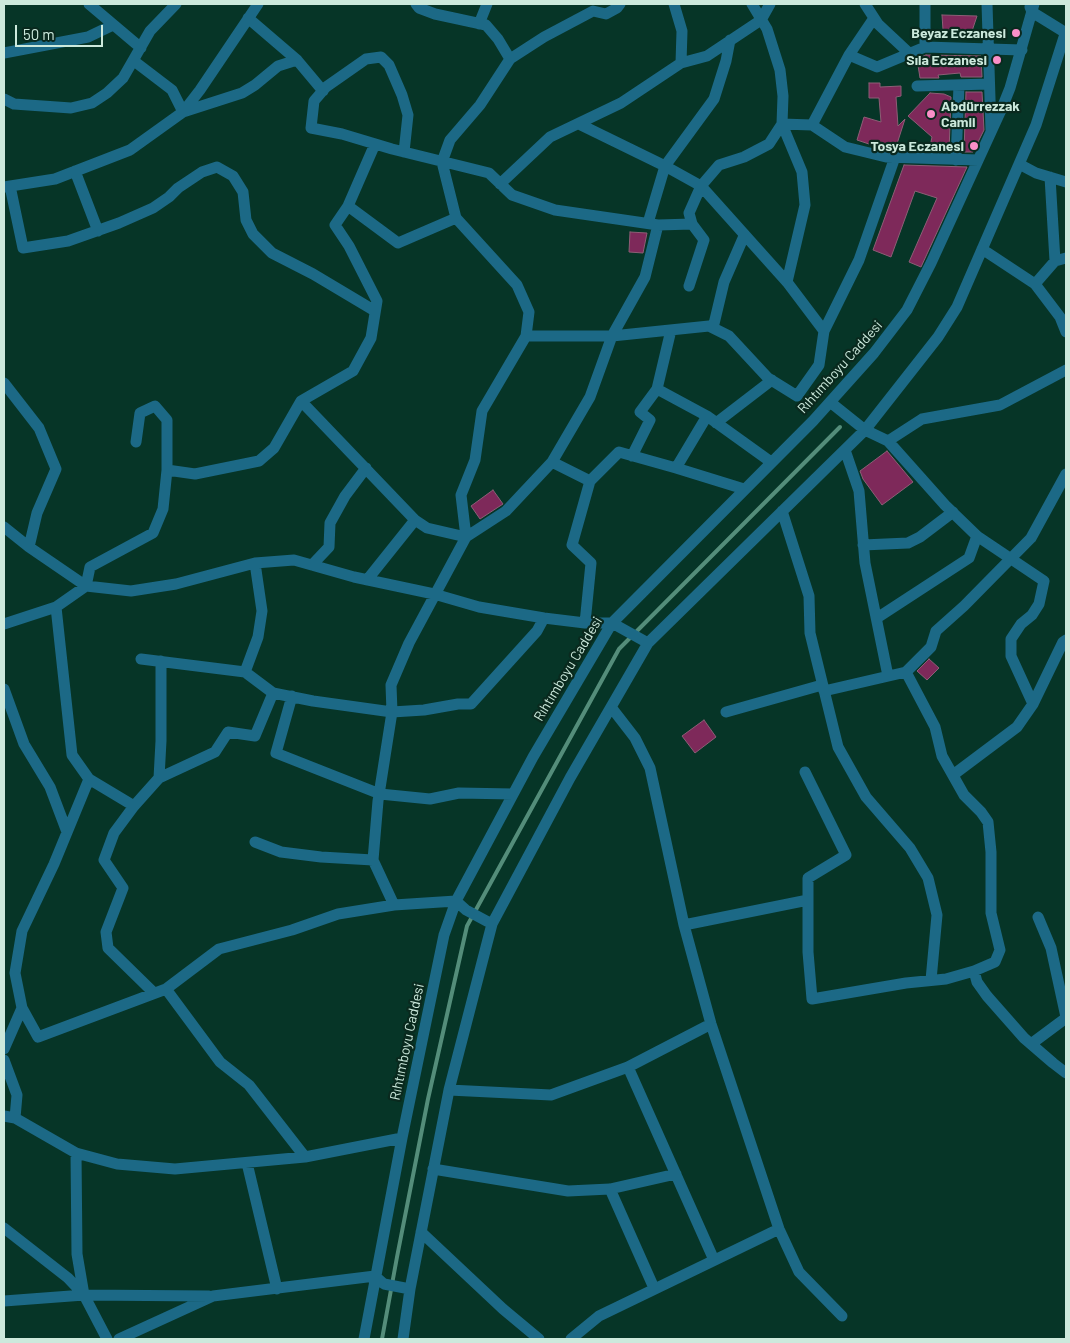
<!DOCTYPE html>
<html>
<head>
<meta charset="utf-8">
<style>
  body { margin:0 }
  #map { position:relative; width:1070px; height:1343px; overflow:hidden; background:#063527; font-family:Barlow,sans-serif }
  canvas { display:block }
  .frame { position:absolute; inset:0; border:5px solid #cce9dc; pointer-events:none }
  .scale { position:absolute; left:15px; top:25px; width:88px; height:22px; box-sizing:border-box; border:2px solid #cce9dc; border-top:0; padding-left:6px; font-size:15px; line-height:18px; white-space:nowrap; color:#cce9dc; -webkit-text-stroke:4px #0a291e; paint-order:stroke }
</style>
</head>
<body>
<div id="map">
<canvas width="1070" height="1343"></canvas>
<div class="frame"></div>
<div class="scale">50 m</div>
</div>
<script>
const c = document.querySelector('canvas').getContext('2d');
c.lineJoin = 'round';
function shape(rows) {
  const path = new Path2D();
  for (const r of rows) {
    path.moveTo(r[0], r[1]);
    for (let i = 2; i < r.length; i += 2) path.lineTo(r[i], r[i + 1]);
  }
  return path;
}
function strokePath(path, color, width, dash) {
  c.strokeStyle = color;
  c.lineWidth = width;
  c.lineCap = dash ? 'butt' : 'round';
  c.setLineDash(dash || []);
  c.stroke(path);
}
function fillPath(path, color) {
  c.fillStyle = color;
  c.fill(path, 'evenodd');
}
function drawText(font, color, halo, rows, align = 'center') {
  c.font = font + ' Barlow,sans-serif';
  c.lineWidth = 4.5;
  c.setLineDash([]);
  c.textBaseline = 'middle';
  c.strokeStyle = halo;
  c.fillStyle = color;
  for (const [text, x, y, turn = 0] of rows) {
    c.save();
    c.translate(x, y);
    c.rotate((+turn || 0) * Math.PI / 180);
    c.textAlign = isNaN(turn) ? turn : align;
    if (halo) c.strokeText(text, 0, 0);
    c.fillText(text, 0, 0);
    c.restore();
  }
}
strokePath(shape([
  [382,1339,397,1257,428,1099,467,926,619,649,840,427]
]), '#548d7a', 4);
const building = shape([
  [942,15,977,16,972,31,943,30,942,15],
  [926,55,981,56,982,77,961,77,960,73,938,75,939,78,920,78,917,59,926,55],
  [869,83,880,83,880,87,901,86,901,96,896,97,898,126,905,119,895,150,887,150,857,140,864,117,881,122,879,98,869,98,869,83],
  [966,92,982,92,984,130,973,152,964,152,966,92],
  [930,93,944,94,951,97,949,152,929,151,932,137,908,116,930,93],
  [904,165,967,167,921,267,909,262,937,198,915,191,891,257,873,250,904,165],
  [630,232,647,233,643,253,629,252,630,232],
  [887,451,913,482,882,505,863,479,860,471,887,451],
  [493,490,503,504,480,519,471,506,493,490],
  [929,659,939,668,927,680,917,671,929,659],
  [704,720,716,737,695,753,682,736,704,720]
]);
fillPath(building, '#7e295a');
strokePath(building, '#8d5e76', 1);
strokePath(shape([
  [89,4,141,48],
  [416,4,419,8,435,14,486,25,498,39,510,59],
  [674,4,682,31,681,63],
  [752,4,767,29,780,70,783,96,782,124,802,172,805,205,787,282],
  [865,4,878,24,909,53],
  [987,4,991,130],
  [1030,7,1032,12,1066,33],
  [248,18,297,60,323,91],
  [479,24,487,4],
  [925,47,925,4],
  [4,53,88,37,113,25],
  [849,55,877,67,925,47,1022,50],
  [134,61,172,90,183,112,242,93,255,85,278,66,297,60],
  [917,86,989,84],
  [4,99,14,104,71,108,92,103,107,93,123,78,150,31,176,4],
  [812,125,845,147,886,157,978,160],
  [404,152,408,115,402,95,389,65,381,57,366,59,326,87,314,101,311,128,342,134,392,149,489,173,512,195,555,210,658,225,692,224],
  [956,160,959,85],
  [1019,164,1036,173,1066,182],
  [75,171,98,231],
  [1050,177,1055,261],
  [500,184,550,137,621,103,681,63,707,56,761,20,770,4],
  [10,186,23,248,68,241,119,223,153,208,169,197,178,188,202,172,217,167,233,176,243,192,246,220,253,234,272,253,313,274,375,311],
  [4,187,55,179,130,150,183,112,200,90,258,4],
  [348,206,398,243,456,218],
  [648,223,665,166,714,99,726,61,730,40],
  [982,249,1035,284,1060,317,1066,332],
  [1035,284,1055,261,1066,258],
  [689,286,704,240,692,224,689,213,701,186,719,165,744,157,769,144,782,124,812,125,849,55,874,18],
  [713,328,724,282,744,236],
  [824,331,859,260,895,157],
  [526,336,612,336,709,326,729,336,768,378,797,396,819,365,824,331,787,282,701,186,665,166,579,124],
  [4,383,39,428,56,469,37,513,29,547],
  [657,389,707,416,771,462],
  [301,401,415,520,427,528,466,537,461,495,475,460,482,411,526,336,529,312,517,285,456,218,442,162,450,140,480,105,510,59,544,37,593,11,606,14,617,8,620,4],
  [830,402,865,430,888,441,945,505,977,536,1044,581,1039,604,1032,615,1021,624,1011,639,1011,656,1033,704],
  [716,423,772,380],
  [888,441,922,419,1000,405,1066,370],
  [845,450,859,491,865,563,888,676],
  [632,456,650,420,640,412,657,389,671,330],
  [552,462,590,481],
  [676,468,707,416],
  [167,470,195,474,259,461,274,448,301,401,353,371,371,338,377,301,349,246,335,225,348,206,375,144],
  [782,511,809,596,810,633,838,747,866,797,910,848,928,878,937,915,931,980],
  [4,527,29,547,86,586,131,591,176,584,255,563,294,560,354,577,434,594,479,607,544,618,585,623,612,623,648,643],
  [863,545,908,543,920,537,953,512],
  [255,563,262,611,258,637,245,672,273,693,313,701,392,712,424,710,458,704,471,704,537,631,544,618],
  [312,565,329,547,330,523,345,496,366,468],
  [367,580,415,520],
  [56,607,72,755,89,779,134,806],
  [877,618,969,558,977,536],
  [585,623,591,563,572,545,590,481,619,452,676,468,744,489],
  [4,624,56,607,86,586,90,567,153,533,163,509,167,470,167,420,155,406,140,413,136,442],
  [141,659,245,672],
  [4,689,24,744,50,787,67,832],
  [824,691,906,672,931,647,936,631,964,606,1031,538,1066,474],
  [292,696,276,753,380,794,430,799,459,793,513,794],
  [611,707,635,738,650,768,684,925,711,1024,779,1229,799,1272,842,1316],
  [726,712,822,685],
  [805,772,846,855,808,878,808,952,812,999,906,983,946,979,974,971,995,962,1000,950,991,913,991,852,988,822,981,812,964,795,942,756,935,727,906,672],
  [953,775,1017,727,1033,704,1063,642,1066,640],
  [159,778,161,741,161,661],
  [89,779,54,864,22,931,15,973,22,1008,38,1037,166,989,219,949,292,930,338,914,394,905,456,901,466,910,492,924],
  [255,842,281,852,321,857,373,860],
  [394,905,373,860,378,801,392,712,391,685,409,643,466,537,506,511,552,462,590,397,612,336,645,277,658,225],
  [1038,917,1051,948,1066,1017],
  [684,925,808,900],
  [974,971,977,982,987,996,1024,1038,1053,1063,1066,1073],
  [166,989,220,1062,249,1085,305,1157],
  [154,993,108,948,106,932,123,888,104,860,114,833,134,806,159,778,215,752,228,732,255,736,273,693],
  [1031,1044,1066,1018],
  [4,1049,22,1008],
  [4,1060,17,1095,15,1118],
  [628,1067,714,1260],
  [449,1090,551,1095,628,1067,711,1024],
  [4,1116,15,1118,76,1153,117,1164,175,1169,305,1157,402,1138],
  [76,1153,77,1254,84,1295,107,1339],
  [247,1163,277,1289],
  [433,1169,568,1191,610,1189,676,1174],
  [610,1189,654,1288],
  [4,1228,68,1278,84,1295],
  [421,1232,503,1309,539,1339],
  [4,1301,84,1295,209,1296],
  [119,1339,213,1296,375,1276,384,1284,410,1289],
  [364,1339,402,1138,444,935,456,901,533,757,612,623,813,421,874,353,907,310,931,263,1002,108,1010,88,1034,4],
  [403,1339,410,1289,449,1090,492,924,570,778,648,643,865,430,938,337,957,307,1036,125,1066,31],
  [571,1339,599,1316,779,1229]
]), '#1c6986', 11);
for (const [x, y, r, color] of [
  [1016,33,5,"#fa8fc8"],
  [997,60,5,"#fa8fc8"],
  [931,114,5,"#fa8fc8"],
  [974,146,5,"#fa8fc8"]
]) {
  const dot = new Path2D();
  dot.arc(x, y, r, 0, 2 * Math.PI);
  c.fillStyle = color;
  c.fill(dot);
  strokePath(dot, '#0a291e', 2);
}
drawText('bold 14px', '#cce9dc', '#0a291e', [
  ["Beyaz Eczanesi",1006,33],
  ["Sıla Eczanesi",987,60],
  ["Abdürrezzak",941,106,"left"],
  ["Camii",941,122,"left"],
  ["Tosya Eczanesi",964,146]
], 'right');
drawText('14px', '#cce9dc', '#0a291e', [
  ["Rıhtımboyu Caddesi",840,367,-48],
  ["Rıhtımboyu Caddesi",568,669,-59],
  ["Rıhtımboyu Caddesi",407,1042,-78]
]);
</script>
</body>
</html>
